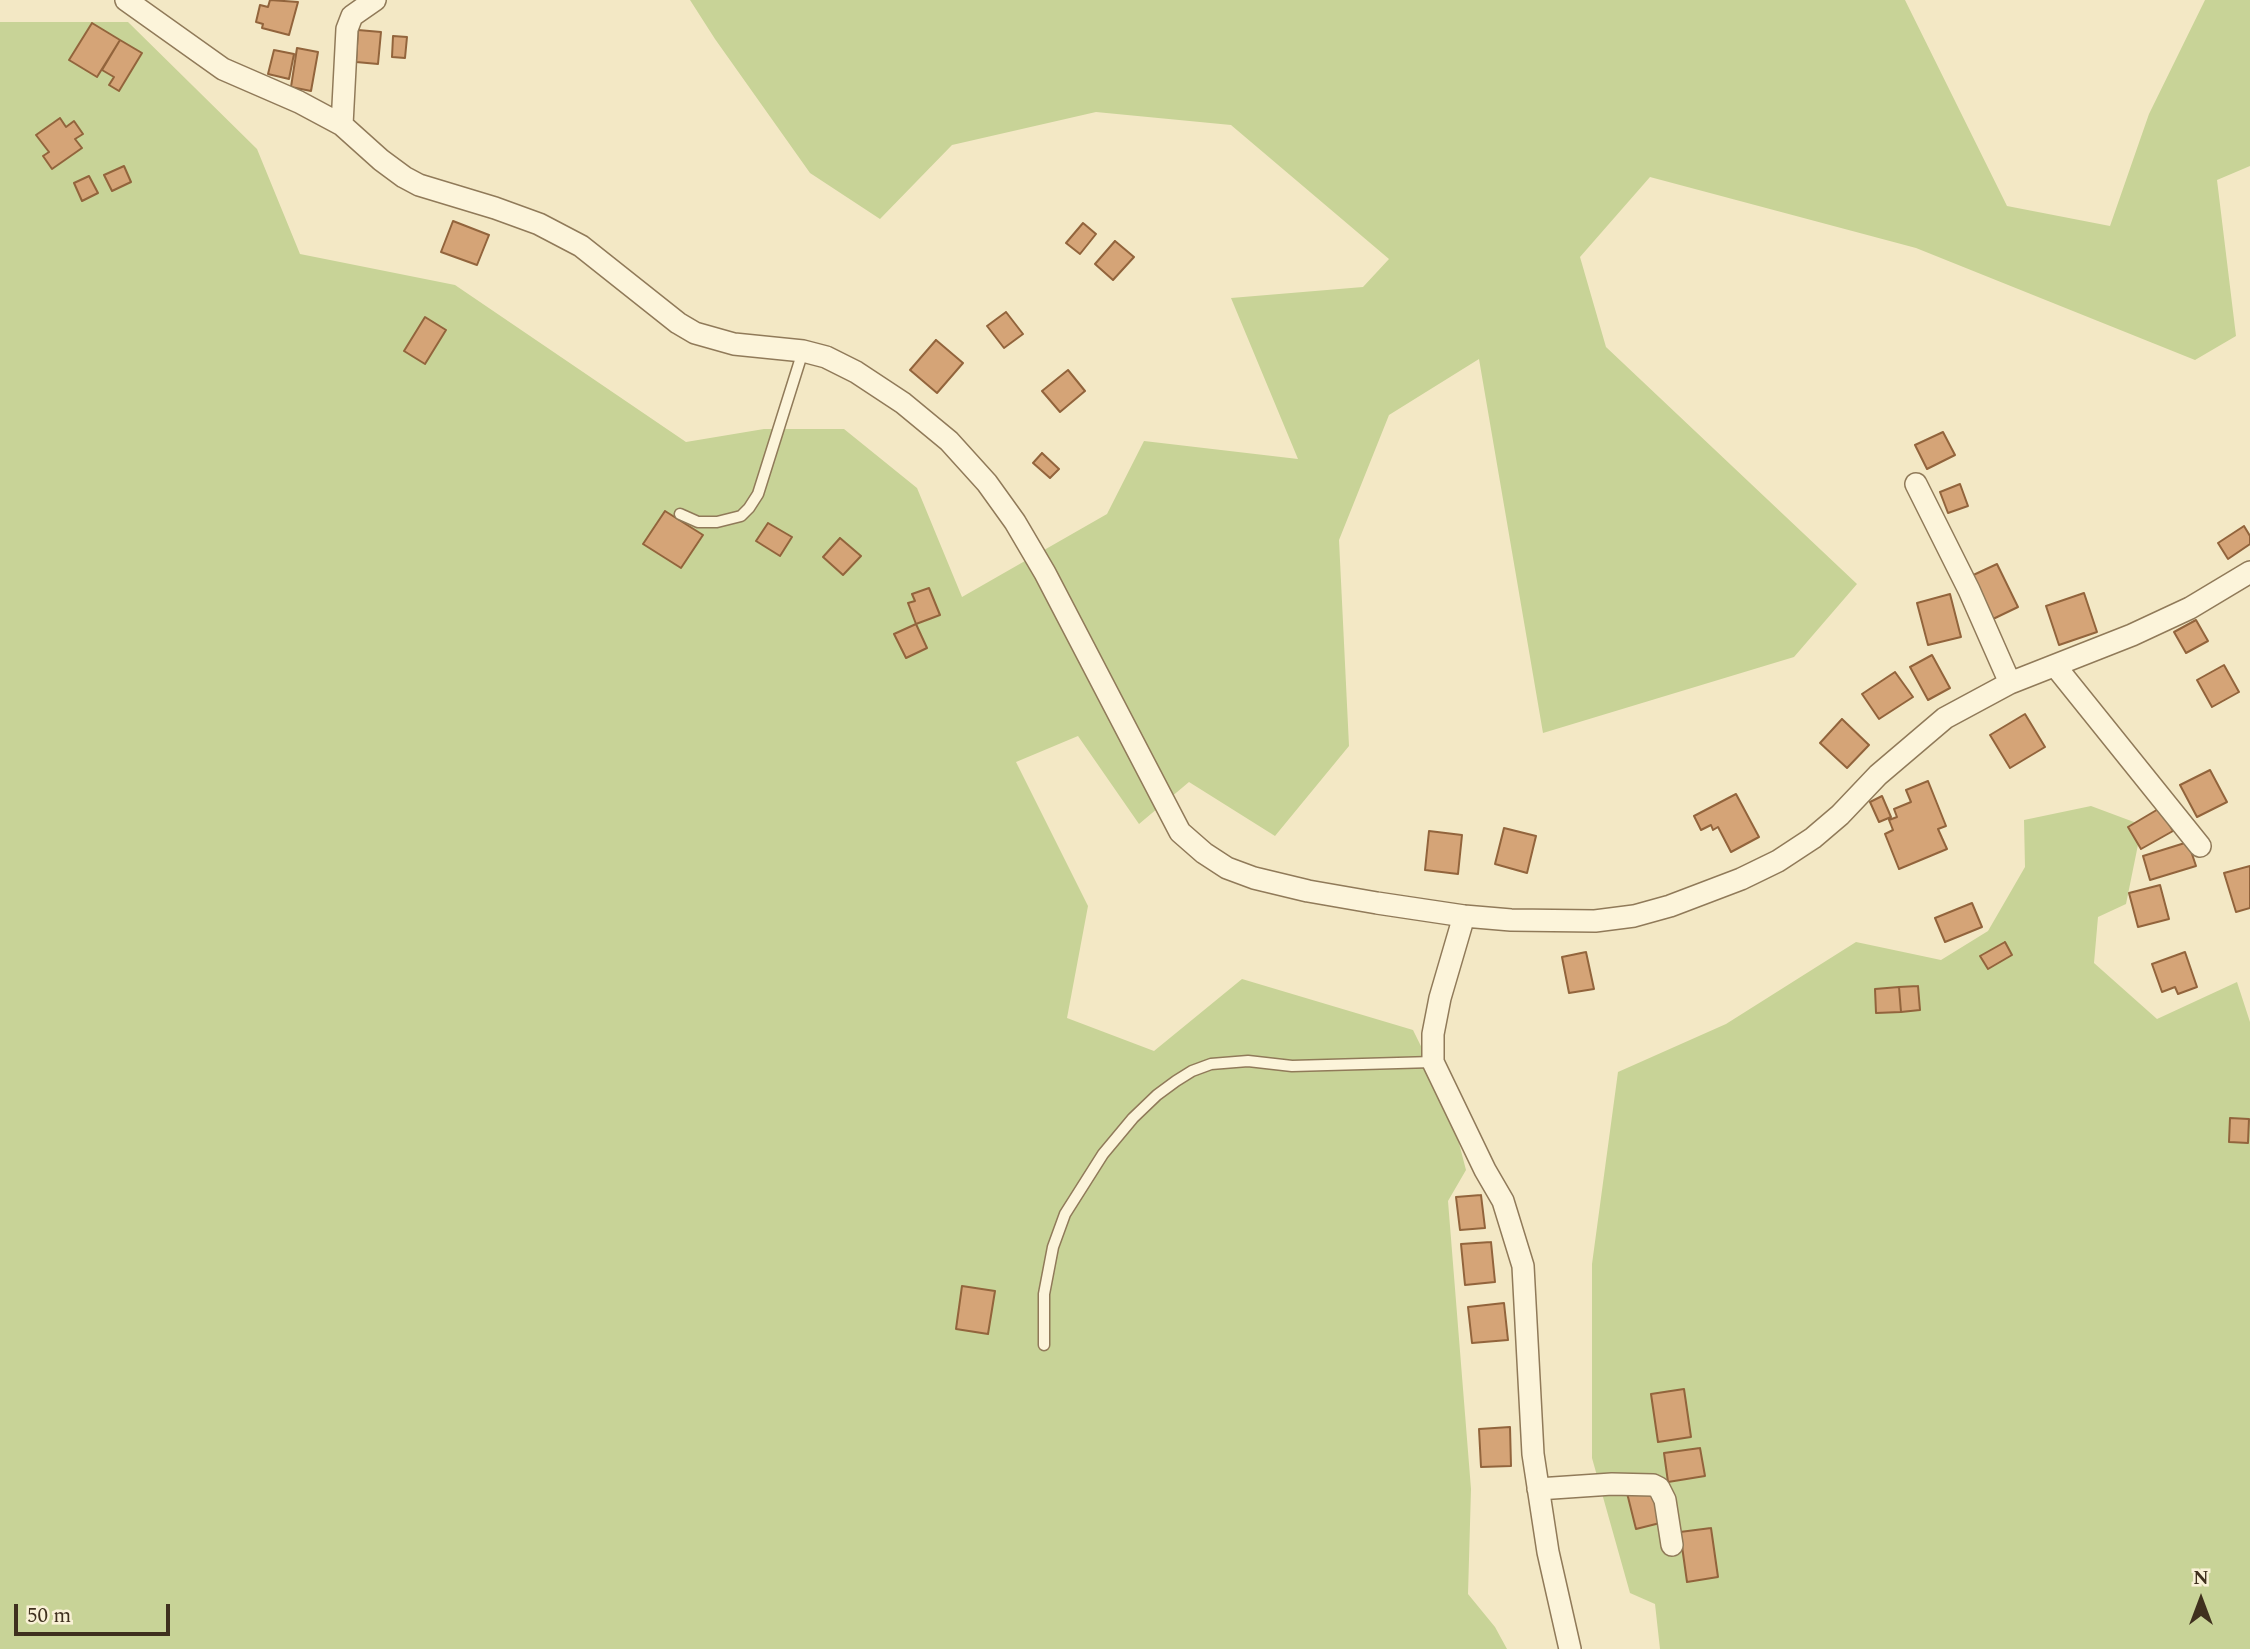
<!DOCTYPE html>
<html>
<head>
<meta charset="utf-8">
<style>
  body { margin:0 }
  #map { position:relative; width:2250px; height:1649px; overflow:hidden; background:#f3e8c5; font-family:Spectral,serif }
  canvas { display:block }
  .north { position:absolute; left:2166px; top:1565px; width:70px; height:70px; -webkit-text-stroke:5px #f9f1d6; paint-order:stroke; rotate:0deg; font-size:19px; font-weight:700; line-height:28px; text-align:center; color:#3f301e }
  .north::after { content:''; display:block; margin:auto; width:24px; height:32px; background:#3f301e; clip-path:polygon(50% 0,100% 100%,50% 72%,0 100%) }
  .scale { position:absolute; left:14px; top:1604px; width:156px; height:32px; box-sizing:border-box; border:4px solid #3f301e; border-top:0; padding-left:9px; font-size:21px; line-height:24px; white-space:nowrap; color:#3f301e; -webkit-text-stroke:5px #f9f1d6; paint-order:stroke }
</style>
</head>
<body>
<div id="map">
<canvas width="2250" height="1649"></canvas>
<div class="north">N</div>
<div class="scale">50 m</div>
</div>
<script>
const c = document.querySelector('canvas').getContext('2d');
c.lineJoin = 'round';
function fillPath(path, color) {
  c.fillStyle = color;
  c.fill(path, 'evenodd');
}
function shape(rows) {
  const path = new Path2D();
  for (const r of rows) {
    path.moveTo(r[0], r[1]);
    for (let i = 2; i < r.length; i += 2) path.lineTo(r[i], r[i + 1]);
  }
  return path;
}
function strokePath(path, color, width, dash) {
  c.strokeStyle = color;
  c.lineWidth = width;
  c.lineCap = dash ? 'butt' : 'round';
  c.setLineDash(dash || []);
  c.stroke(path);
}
fillPath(shape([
  [690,0,1905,0,2007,206,2110,226,2149,114,2205,0,2250,0,2250,166,2217,180,2236,336,2195,360,1916,248,1650,177,1580,257,1606,347,1857,584,1794,657,1543,733,1479,359,1389,415,1339,540,1349,746,1275,836,1189,782,1139,824,1078,736,1016,762,1088,906,1067,1018,1154,1051,1242,979,1413,1030,1448,1101,1466,1170,1448,1201,1471,1489,1468,1594,1495,1627,1507,1649,0,1649,0,22,128,22,257,149,300,254,455,285,686,442,764,429,844,429,917,488,962,597,1107,514,1144,441,1298,459,1231,298,1363,287,1389,259,1231,125,1096,112,952,145,880,219,810,173,715,39],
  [2091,806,2142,825,2126,904,2098,917,2094,963,2157,1019,2237,982,2250,1022,2250,1649,1660,1649,1655,1604,1630,1593,1592,1458,1592,1264,1618,1072,1726,1024,1856,942,1941,960,1988,931,2025,867,2024,820]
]), '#c8d397');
const building = shape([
  [270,0,298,2,289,35,262,28,263,24,256,22,260,5,268,7,270,0],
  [92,23,120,40,97,77,69,60,92,23],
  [358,30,381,32,378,64,356,62,358,30],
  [393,36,407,37,405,58,392,57,393,36],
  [120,40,142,53,119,91,109,85,114,77,102,70,120,40],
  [297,48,318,52,311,91,291,87,297,48],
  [274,50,294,54,289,79,268,74,274,50],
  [60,118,66,127,74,121,83,134,75,139,82,148,52,169,43,156,49,152,36,135,60,118],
  [124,166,131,182,112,191,104,175,124,166],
  [89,176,98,193,82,201,74,183,89,176],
  [453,221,489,235,477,265,441,252,453,221],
  [1083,223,1096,234,1080,254,1066,243,1083,223],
  [1115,241,1134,257,1113,280,1095,264,1115,241],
  [1006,312,1023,334,1004,348,987,326,1006,312],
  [425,317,446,330,425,364,404,351,425,317],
  [936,340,963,363,937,393,910,370,936,340],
  [1068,370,1085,391,1060,412,1042,391,1068,370],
  [1943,432,1955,455,1927,469,1915,445,1943,432],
  [1042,453,1059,469,1050,478,1033,463,1042,453],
  [1960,484,1968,506,1948,513,1940,492,1960,484],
  [665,511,703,535,681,568,643,544,665,511],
  [768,523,792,537,780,556,756,541,768,523],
  [2244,526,2250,536,2250,544,2228,559,2218,543,2244,526],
  [840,538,861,556,843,575,823,557,840,538],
  [1997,564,2018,607,1993,619,1969,577,1997,564],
  [929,588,940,615,916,624,908,603,915,601,912,594,929,588],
  [2084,593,2097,632,2059,645,2046,606,2084,593],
  [1950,594,1961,637,1928,645,1917,603,1950,594],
  [2196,620,2208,641,2186,653,2174,632,2196,620],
  [916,624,927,648,906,658,894,634,916,624],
  [1932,655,1950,688,1928,700,1910,667,1932,655],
  [2224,665,2239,692,2212,707,2197,680,2224,665],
  [1895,672,1913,697,1879,719,1862,694,1895,672],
  [2025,714,2045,747,2010,768,1990,735,2025,714],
  [1842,719,1869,745,1847,768,1820,743,1842,719],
  [2210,770,2227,802,2197,817,2180,785,2210,770],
  [1928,781,1946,826,1938,829,1947,849,1899,869,1885,834,1893,830,1889,820,1897,817,1894,809,1911,802,1906,790,1928,781],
  [1736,794,1759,837,1731,852,1718,827,1713,830,1711,825,1701,830,1694,816,1736,794],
  [1882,796,1891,817,1879,822,1870,802,1882,796],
  [2160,808,2173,831,2141,849,2128,827,2160,808],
  [1504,828,1536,836,1527,873,1495,864,1504,828],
  [1429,831,1462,835,1458,874,1425,870,1429,831],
  [2188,842,2196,866,2150,880,2143,856,2188,842],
  [2250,866,2250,908,2236,912,2224,873,2250,866],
  [2160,885,2169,919,2138,927,2129,893,2160,885],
  [1972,903,1982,927,1945,942,1935,918,1972,903],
  [2005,942,2012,955,1988,969,1980,956,2005,942],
  [1586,952,1594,989,1569,993,1562,957,1586,952],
  [2185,952,2197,987,2178,994,2175,987,2162,992,2152,964,2185,952],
  [1918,986,1920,1010,1901,1012,1899,987,1918,986],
  [1899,987,1901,1012,1876,1013,1875,989,1899,987],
  [2230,1118,2249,1119,2248,1143,2229,1142,2230,1118],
  [1481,1195,1485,1228,1460,1230,1456,1197,1481,1195],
  [1491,1242,1495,1282,1465,1285,1461,1244,1491,1242],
  [962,1286,995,1291,988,1334,956,1329,962,1286],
  [1504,1303,1508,1340,1472,1343,1468,1307,1504,1303],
  [1684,1389,1691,1437,1658,1442,1651,1394,1684,1389],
  [1510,1427,1511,1466,1481,1467,1479,1429,1510,1427],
  [1700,1448,1705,1476,1668,1482,1664,1453,1700,1448],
  [1651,1487,1660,1523,1636,1529,1627,1493,1651,1487],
  [1711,1528,1718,1577,1687,1582,1680,1532,1711,1528]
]);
fillPath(building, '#d5a477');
strokePath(building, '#92643c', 2);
const service = shape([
  [680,514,698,522,717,522,741,516,749,508,758,494,803,351],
  [1044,1345,1044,1294,1053,1247,1065,1214,1103,1154,1133,1118,1157,1095,1176,1081,1192,1071,1211,1064,1248,1061,1292,1066,1433,1062]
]);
const minor = shape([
  [126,0,223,69,299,102,342,125,381,160,404,177,419,185,495,208,539,224,581,246,678,323,695,333,734,344,803,351,826,357,856,372,903,403,949,441,987,483,1015,522,1045,573,1180,832,1204,853,1227,868,1254,878,1308,891,1377,903,1464,916,1511,920,1595,921,1634,916,1670,906,1741,879,1778,861,1813,838,1840,815,1878,775,1945,718,2010,683,2132,635,2190,608,2250,572],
  [342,125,347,29,352,16,375,0],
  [1916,484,1969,590,2010,683],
  [2056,667,2200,846],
  [1464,916,1440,998,1433,1034,1433,1062,1485,1170,1503,1201,1523,1266,1533,1454,1548,1552,1570,1649],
  [1538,1489,1612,1484,1653,1485,1659,1488,1665,1500,1672,1545]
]);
strokePath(service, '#907a59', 13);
strokePath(minor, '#907a59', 24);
strokePath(service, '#fcf4da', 10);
strokePath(minor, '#fcf4da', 21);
</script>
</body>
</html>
